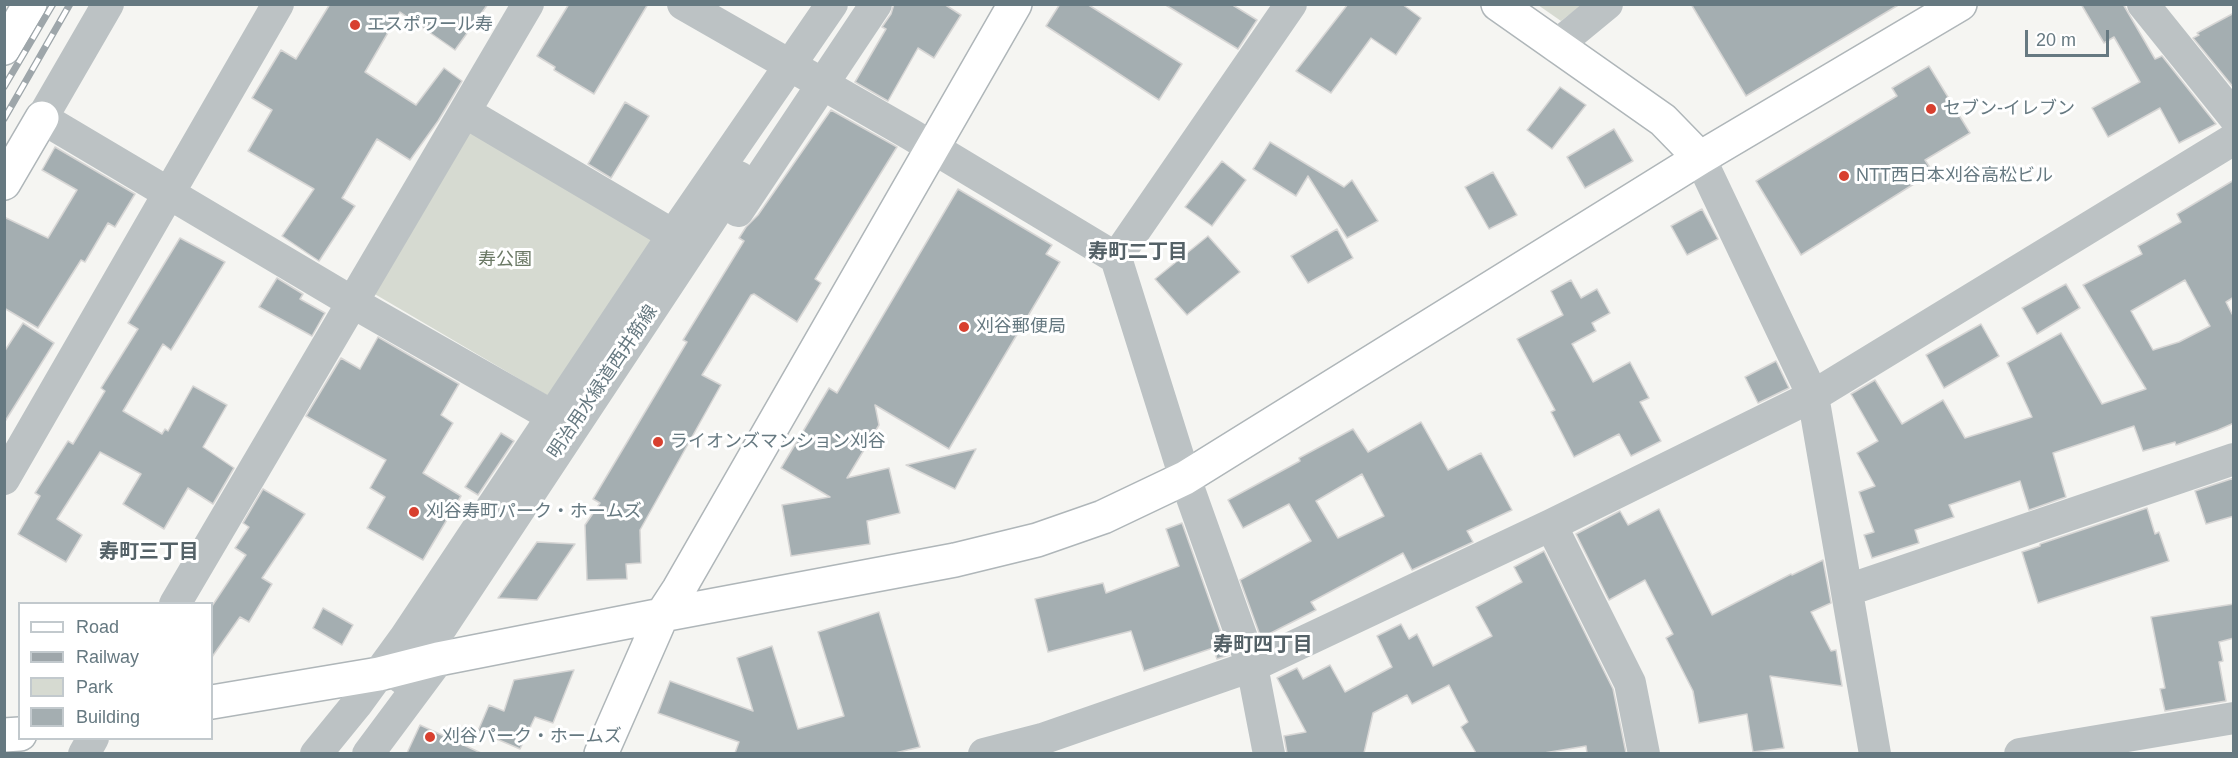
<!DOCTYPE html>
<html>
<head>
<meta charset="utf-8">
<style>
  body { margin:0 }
  #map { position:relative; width:2238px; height:758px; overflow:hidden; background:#f5f5f2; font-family:Helvetica,sans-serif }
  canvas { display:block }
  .frame { position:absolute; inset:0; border:6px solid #667981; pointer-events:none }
  .legend { position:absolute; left:18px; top:602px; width:195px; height:138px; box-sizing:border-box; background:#fff; border:2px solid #c2c9cd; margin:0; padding:8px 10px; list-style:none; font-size:18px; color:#667981 }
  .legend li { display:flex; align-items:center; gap:12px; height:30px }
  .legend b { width:30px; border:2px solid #c2c9cd }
  .scale { position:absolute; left:2025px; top:30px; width:84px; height:27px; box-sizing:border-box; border:3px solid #667981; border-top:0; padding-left:8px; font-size:18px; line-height:21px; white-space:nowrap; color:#667981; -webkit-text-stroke:4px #fff; paint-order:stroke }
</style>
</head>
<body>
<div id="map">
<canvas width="2238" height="758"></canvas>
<div class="frame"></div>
<ul class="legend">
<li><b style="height:8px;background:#fff"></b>Road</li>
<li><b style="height:8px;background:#9ea6aa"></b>Railway</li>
<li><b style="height:16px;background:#d6dad1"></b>Park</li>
<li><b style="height:16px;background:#a4aeb1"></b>Building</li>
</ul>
<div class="scale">20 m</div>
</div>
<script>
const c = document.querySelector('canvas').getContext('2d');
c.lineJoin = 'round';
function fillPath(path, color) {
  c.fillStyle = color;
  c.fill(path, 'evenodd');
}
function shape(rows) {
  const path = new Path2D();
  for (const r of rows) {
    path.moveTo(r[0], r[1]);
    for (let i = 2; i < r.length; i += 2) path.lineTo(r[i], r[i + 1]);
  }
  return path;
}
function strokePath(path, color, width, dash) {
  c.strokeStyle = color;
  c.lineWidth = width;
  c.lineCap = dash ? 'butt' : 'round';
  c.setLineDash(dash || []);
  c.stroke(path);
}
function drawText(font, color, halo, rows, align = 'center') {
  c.font = font + ' Helvetica,"Noto Sans JP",sans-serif';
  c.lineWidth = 6;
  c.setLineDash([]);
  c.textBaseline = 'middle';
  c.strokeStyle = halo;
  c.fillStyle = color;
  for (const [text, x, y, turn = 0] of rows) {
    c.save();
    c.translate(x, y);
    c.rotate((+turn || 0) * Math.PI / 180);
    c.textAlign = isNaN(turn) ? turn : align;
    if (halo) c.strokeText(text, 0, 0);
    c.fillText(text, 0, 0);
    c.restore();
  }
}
fillPath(shape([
  [1538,5,1582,5,1561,21],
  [472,129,657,237,550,397,373,293]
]), '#d6dad1');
const building = shape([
  [330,4,488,4,455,50,400,12,365,72,416,105,444,68,462,81,438,121,410,160,377,139,342,198,355,206,319,261,282,236,314,189,248,151,272,110,252,98,281,50,296,59,330,4],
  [569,4,648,4,594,94,554,70,555,67,537,56,569,4],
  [894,4,944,4,961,15,934,58,918,48,888,101,855,82,886,29,882,27,891,14,894,4],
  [1060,4,1087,4,1182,64,1159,100,1046,26,1060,4],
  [1164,4,1231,4,1257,20,1238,49,1164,4],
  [1348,4,1402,4,1421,18,1396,55,1371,38,1331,93,1296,71,1348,4],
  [1691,4,1900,4,1746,96,1691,4],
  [2081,4,2123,4,2155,59,2162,56,2216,124,2179,143,2160,108,2108,137,2092,108,2140,82,2114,37,2104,43,2081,4],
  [2234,13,2234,88,2193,38,2199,35,2197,33,2234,13],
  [1929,66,1970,133,1925,160,1933,172,1801,255,1756,181,1897,96,1892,88,1929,66],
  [1560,87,1586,105,1552,149,1527,130,1560,87],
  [625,102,649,116,611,178,588,164,625,102],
  [831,110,897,147,815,279,821,283,797,322,754,294,751,295,702,375,721,385,640,530,641,563,626,564,627,579,587,580,585,525,600,503,593,499,687,342,683,340,744,241,739,238,746,227,758,215,831,110],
  [1614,129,1633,161,1585,188,1567,157,1614,129],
  [1270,142,1344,187,1352,180,1378,221,1347,238,1308,176,1296,196,1253,169,1270,142],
  [55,147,135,194,115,227,108,223,85,262,81,260,38,328,4,308,4,217,48,238,77,190,42,170,55,147],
  [1222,161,1246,180,1212,226,1185,207,1222,161],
  [1493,172,1517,215,1489,229,1465,187,1493,172],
  [2234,180,2234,297,2226,302,2232,314,2234,313,2234,423,2218,430,2176,445,2175,442,2143,451,2134,426,2053,453,2066,497,2029,510,2020,481,1949,505,1954,517,1915,530,1919,543,1872,558,1864,535,1874,532,1859,492,1875,486,1857,453,1878,441,1851,394,1875,380,1902,424,1943,400,1965,438,2032,417,2007,363,2061,333,2102,404,2146,389,2083,285,2142,254,2138,246,2181,222,2177,214,2234,180],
  [2185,280,2210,326,2179,342,2153,350,2131,311,2185,280],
  [958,189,1052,245,1046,254,1060,262,949,449,875,405,879,425,847,478,889,468,900,513,867,521,870,544,791,556,782,505,830,497,781,468,829,388,837,393,958,189],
  [1702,209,1718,239,1687,255,1671,226,1702,209],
  [1337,229,1353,258,1308,283,1291,256,1337,229],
  [1208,236,1240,272,1187,315,1155,279,1208,236],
  [180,238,225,262,171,350,163,344,123,411,162,434,165,429,168,431,193,386,227,405,203,447,234,468,213,504,188,488,164,529,123,504,141,474,100,452,57,519,82,535,66,562,18,534,40,496,35,493,68,441,73,444,105,391,101,388,138,329,128,323,180,238],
  [277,278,303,294,300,299,325,313,312,336,259,307,277,278],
  [1571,280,1581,298,1597,289,1610,313,1592,323,1596,331,1572,344,1593,382,1630,362,1649,398,1640,402,1661,441,1631,456,1619,434,1574,457,1551,412,1555,410,1517,339,1563,315,1551,291,1571,280],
  [2066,284,2080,308,2037,334,2022,308,2066,284],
  [23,323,54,343,4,423,4,352,23,323],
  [1981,324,1999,356,1944,388,1926,355,1981,324],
  [378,337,459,384,441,415,453,423,423,473,461,496,423,560,367,528,385,497,370,488,386,460,306,416,341,358,360,369,378,337],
  [1776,361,1789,388,1758,403,1745,377,1776,361],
  [1421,422,1448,470,1481,453,1512,510,1467,531,1473,542,1412,570,1403,553,1311,602,1316,610,1261,638,1240,580,1311,541,1289,504,1243,528,1228,500,1300,461,1299,458,1353,429,1368,452,1421,422],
  [1362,474,1384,516,1338,538,1316,501,1362,474],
  [501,433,514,441,478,495,465,487,501,433],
  [976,449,955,489,906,465,976,449],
  [2234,478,2234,516,2206,524,2195,491,2234,478],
  [263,489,305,514,262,578,272,584,249,622,240,617,212,657,212,606,246,555,235,548,249,527,243,523,263,489],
  [2147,508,2155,534,2159,532,2169,561,2038,603,2022,552,2040,546,2040,544,2147,508],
  [1659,509,1712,615,1791,574,1792,575,1823,560,1831,603,1811,612,1831,651,1836,650,1842,686,1770,676,1784,748,1753,752,1747,714,1699,723,1693,691,1666,638,1673,634,1645,580,1609,600,1576,534,1620,511,1628,525,1659,509],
  [1182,523,1229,655,1217,659,1213,648,1144,671,1131,631,1048,652,1035,599,1103,583,1106,593,1179,566,1166,529,1182,523],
  [537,542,575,544,537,600,498,598,537,542],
  [1544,551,1613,689,1626,753,1587,753,1586,746,1544,753,1476,753,1461,727,1468,722,1449,685,1412,704,1407,695,1373,713,1364,753,1287,753,1284,736,1306,732,1277,678,1297,668,1303,679,1330,665,1345,692,1392,667,1377,636,1401,624,1409,639,1417,634,1433,666,1492,636,1476,607,1522,582,1514,567,1544,551],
  [2234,604,2234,638,2219,642,2223,661,2219,662,2226,701,2165,711,2160,689,2165,688,2151,617,2234,604],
  [323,608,353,625,342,645,313,628,323,608],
  [879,612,920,747,895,753,735,753,739,742,658,713,670,681,753,711,737,658,772,646,798,729,844,716,818,632,879,612],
  [574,670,553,723,535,717,520,749,478,731,489,705,504,711,514,680,574,670],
  [420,725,481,753,407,753,420,725]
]);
fillPath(building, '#a4aeb1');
strokePath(building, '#d7d6d5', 1.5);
const secondary = shape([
  [1498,4,1663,120,1700,158],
  [4,48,30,4],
  [4,183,42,118],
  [212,702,379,674,438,659,662,615,955,560,1037,540,1103,517,1185,478,1700,158,1960,4],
  [4,735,20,734],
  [601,754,662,615,679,589,1015,4]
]);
strokePath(secondary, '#afb6b9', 36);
strokePath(shape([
  [108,4,42,118,352,302,552,416],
  [683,4,910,134,1116,258,1291,4],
  [2143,4,2234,117],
  [1556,46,1607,4],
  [465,112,673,235],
  [1700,158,1813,396,1875,754],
  [738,211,876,4],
  [1116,258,1185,478,1252,666,1269,754],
  [4,479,278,4],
  [1551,525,1630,683,1644,754],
  [1848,590,2234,459],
  [175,604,528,4],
  [402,678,437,634,739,177],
  [84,754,93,738],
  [316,754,356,705,404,639,673,235,832,4],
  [368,754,435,664],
  [984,754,1042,739,1252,666,1551,525,1813,396,2234,139],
  [2020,754,2234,718]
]), '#bcc2c4', 32);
strokePath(secondary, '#fff', 33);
const rail = shape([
  [4,87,53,4],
  [4,119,70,4]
]);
strokePath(rail, '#9ea6aa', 7);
strokePath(rail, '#fff', 4.5, [14]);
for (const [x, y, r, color] of [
  [355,25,6,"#d8402f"],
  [1931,109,6,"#d8402f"],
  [1844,176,6,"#d8402f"],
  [964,327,6,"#d8402f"],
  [658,442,6,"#d8402f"],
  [414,512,6,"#d8402f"],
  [430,737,6,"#d8402f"]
]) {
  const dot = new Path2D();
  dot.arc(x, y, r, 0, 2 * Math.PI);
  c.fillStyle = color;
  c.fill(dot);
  strokePath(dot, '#fff', 2);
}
drawText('18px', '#667981', '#fff', [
  ["エスポワール寿",367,25],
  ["セブン-イレブン",1943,109],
  ["NTT西日本刈谷高松ビル",1856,176],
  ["刈谷郵便局",976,327],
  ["ライオンズマンション刈谷",670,442],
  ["刈谷寿町パーク・ホームズ",426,512],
  ["刈谷パーク・ホームズ",442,737]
], 'left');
drawText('18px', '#6b7965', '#fff', [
  ["寿公園",505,260]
]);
drawText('18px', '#667981', '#fff', [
  ["明治用水緑道西井筋線",603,382,-56]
]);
drawText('bold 20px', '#546167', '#fff', [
  ["寿町二丁目",1138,252],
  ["寿町三丁目",149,552],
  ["寿町四丁目",1263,645]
]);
</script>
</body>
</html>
